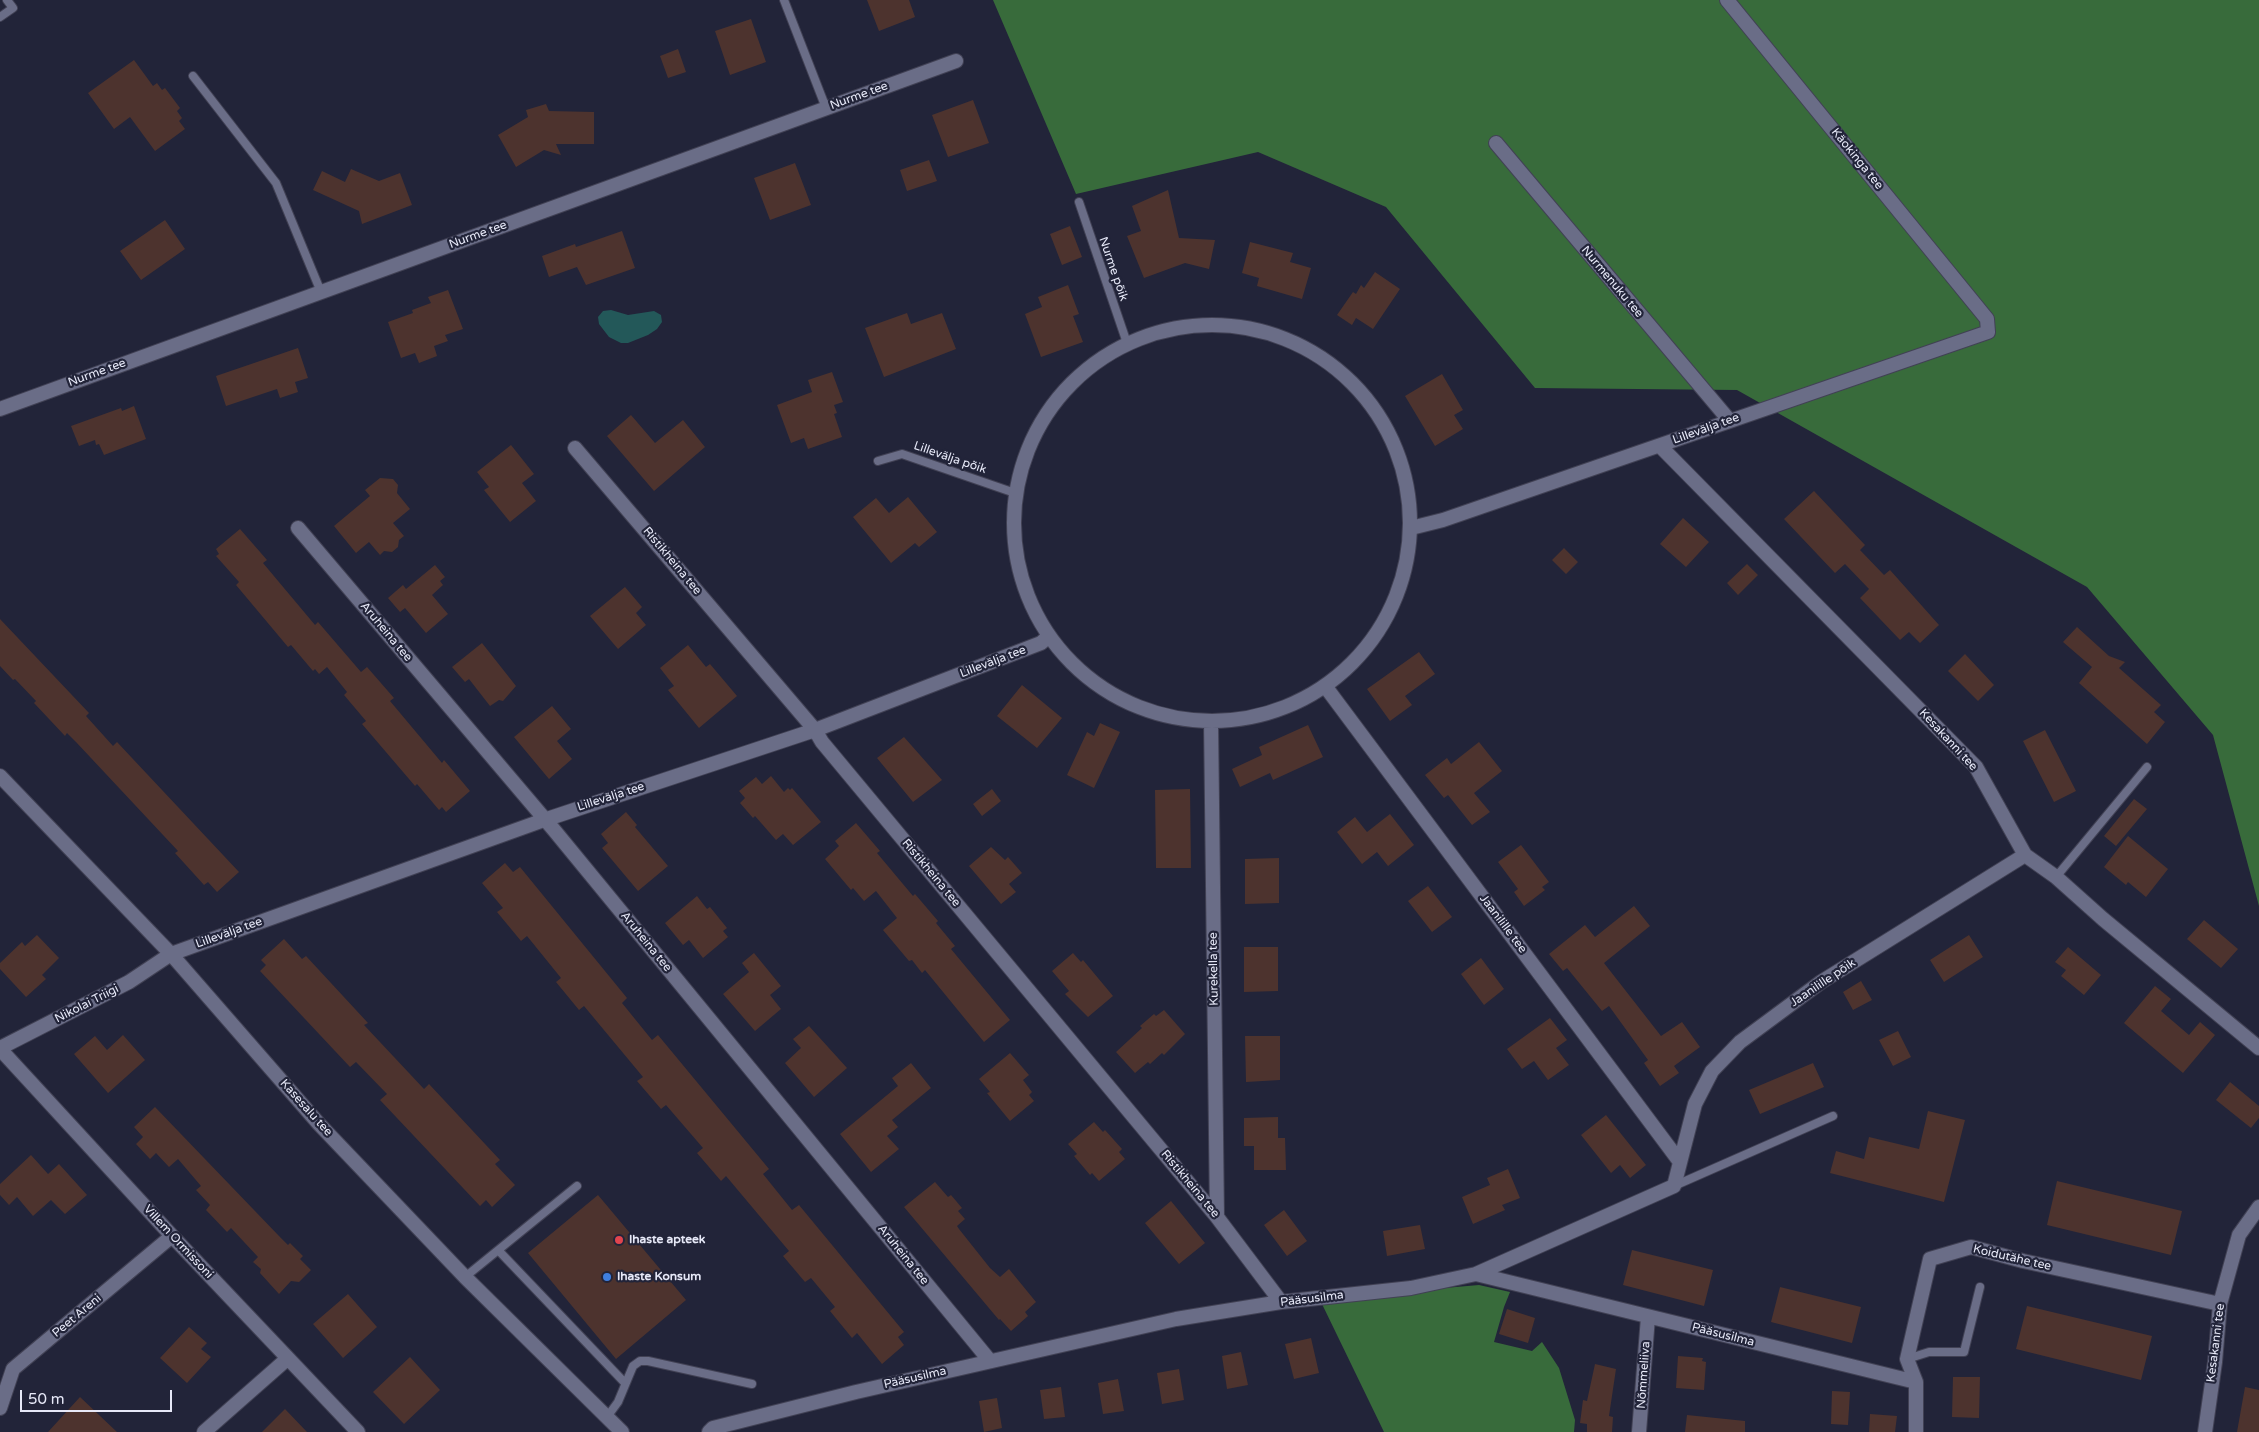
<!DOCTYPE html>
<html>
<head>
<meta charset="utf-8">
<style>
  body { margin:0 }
  #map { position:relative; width:2259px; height:1432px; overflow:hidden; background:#222439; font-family:"Varela Round",sans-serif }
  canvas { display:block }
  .scale { position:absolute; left:20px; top:1390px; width:152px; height:22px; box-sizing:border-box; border:2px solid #e7e9f8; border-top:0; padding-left:6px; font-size:15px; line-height:18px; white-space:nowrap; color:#e7e9f8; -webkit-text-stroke:4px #222439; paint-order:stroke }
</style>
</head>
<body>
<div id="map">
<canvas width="2259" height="1432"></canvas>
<div class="scale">50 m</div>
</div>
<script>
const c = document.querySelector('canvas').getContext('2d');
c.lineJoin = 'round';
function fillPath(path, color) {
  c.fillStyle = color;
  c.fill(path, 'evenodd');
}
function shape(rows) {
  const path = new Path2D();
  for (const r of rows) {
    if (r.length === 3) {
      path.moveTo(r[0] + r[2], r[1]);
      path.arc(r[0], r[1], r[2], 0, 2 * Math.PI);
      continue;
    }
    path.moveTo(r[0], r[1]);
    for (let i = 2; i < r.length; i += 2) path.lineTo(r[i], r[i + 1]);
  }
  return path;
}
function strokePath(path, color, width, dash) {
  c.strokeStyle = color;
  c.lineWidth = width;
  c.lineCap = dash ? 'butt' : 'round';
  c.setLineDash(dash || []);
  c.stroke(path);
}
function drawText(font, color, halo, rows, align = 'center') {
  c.font = font + ' "Varela Round",sans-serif';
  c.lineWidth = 4.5;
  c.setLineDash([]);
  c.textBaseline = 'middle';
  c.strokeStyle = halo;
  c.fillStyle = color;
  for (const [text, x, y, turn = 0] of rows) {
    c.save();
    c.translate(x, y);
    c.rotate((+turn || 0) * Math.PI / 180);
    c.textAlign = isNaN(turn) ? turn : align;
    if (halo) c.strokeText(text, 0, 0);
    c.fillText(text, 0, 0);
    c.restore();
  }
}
fillPath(shape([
  [993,0,2259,0,2259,906,2213,735,2087,587,1737,390,1535,388,1386,207,1258,152,1076,194],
  [1479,1285,1510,1292,1504,1307,1494,1342,1532,1351,1542,1342,1559,1368,1575,1420,1574,1432,1384,1432,1322,1304,1410,1291]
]), '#386b3b');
fillPath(shape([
  [611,310,628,315,654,311,661,315,662,322,657,329,648,335,628,343,621,343,609,337,599,324,598,317,603,311]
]), '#235859');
fillPath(shape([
  [867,0,909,0,915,17,879,31],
  [751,19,766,62,730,75,715,31],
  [678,49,686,72,668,78,660,56],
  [134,60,153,86,157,83,162,90,165,88,180,108,177,111,182,118,179,121,185,129,155,151,130,117,114,129,88,93],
  [973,100,989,143,948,157,932,115],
  [546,104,549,111,594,112,594,144,556,144,561,155,544,150,516,167,498,135,528,117,526,110],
  [929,160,937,181,907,191,900,170],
  [795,163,811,205,770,220,754,178],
  [351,169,379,181,400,173,412,205,362,224,359,211,313,190,322,171,345,182],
  [1168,190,1179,238,1215,240,1209,269,1185,263,1144,278,1127,236,1141,231,1132,206],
  [165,220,185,249,141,280,120,251],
  [1070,226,1082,257,1062,265,1050,234],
  [622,231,635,268,586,285,577,267,549,277,542,256,575,244,576,247],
  [1250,242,1293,253,1290,262,1311,268,1302,299,1257,286,1259,278,1242,273],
  [1375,272,1400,289,1373,329,1356,318,1352,325,1337,315,1353,292,1356,294,1361,285,1364,288],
  [1068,285,1079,314,1073,316,1083,342,1041,357,1025,314,1042,307,1038,297],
  [448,290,463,329,445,335,448,341,434,346,437,356,419,363,415,353,401,358,388,322,413,313,412,310,431,303,428,297],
  [907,313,911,324,942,313,956,349,884,377,865,328],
  [298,348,308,378,295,382,298,392,280,398,277,389,226,406,216,376],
  [832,372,843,402,834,405,837,413,834,414,842,437,808,449,804,438,791,443,777,405,812,392,808,380],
  [1442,374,1463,410,1454,415,1463,429,1435,446,1405,396],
  [134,406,146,439,104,455,99,444,96,445,95,440,79,446,71,426,121,408,122,411],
  [631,415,655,443,683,420,705,447,654,491,607,436],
  [511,445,534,474,522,483,536,501,510,522,484,490,489,487,477,472],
  [380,478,393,479,398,485,397,493,410,509,393,523,404,536,399,540,398,547,392,552,384,551,380,555,369,542,356,553,334,526,370,496,365,490],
  [1814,491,1865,545,1860,550,1884,575,1890,570,1939,625,1920,643,1909,632,1900,640,1860,598,1869,589,1845,564,1835,573,1784,519],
  [908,497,937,532,919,547,915,543,891,563,853,517,876,498,889,513],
  [1683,518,1709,542,1686,567,1660,544],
  [240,529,267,560,263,563,315,625,318,622,361,672,367,667,394,698,390,701,442,763,444,760,470,791,446,812,442,807,439,810,417,784,415,786,362,724,366,721,344,695,347,692,327,667,319,674,315,669,313,671,291,645,288,647,236,585,239,582,216,556,219,554,216,549],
  [1564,548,1578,562,1566,574,1552,560],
  [1747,564,1758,575,1738,595,1727,583],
  [435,565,445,577,440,581,443,585,432,595,448,614,426,633,405,608,400,612,388,598,403,585,406,589],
  [625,587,642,607,636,613,646,625,618,649,590,616],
  [0,619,89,713,86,716,113,746,117,742,239,872,217,892,208,882,204,885,175,853,178,851,76,742,67,733,65,736,34,703,36,701,15,679,13,680,0,666],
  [2077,627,2109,656,2125,662,2119,668,2161,705,2154,712,2165,722,2147,744,2079,683,2092,667,2063,642],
  [482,643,516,686,503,701,499,700,490,706,469,679,465,682,452,667],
  [688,645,706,667,710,664,737,696,699,728,668,690,674,686,660,668],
  [1419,652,1435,674,1405,696,1412,705,1390,721,1367,689],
  [1965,654,1994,685,1978,701,1948,671],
  [1022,685,1062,718,1037,748,997,716],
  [552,706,571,729,557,741,572,759,549,779,514,737],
  [1100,723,1120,732,1094,788,1067,775,1087,732,1094,736],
  [1308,725,1323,757,1273,780,1270,773,1240,787,1232,769,1262,755,1259,747],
  [2045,730,2076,791,2054,802,2023,741],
  [904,737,942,780,913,802,877,758],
  [1479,742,1502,771,1474,793,1490,812,1472,825,1448,795,1444,798,1425,775,1447,758,1451,764],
  [771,776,784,792,788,788,790,790,792,788,821,822,793,845,783,834,776,840,755,816,753,818,740,803,745,798,739,791,756,777,762,784],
  [992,789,1001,801,982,816,973,804],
  [1190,789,1191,868,1156,868,1155,790],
  [2134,799,2147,809,2116,846,2104,836],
  [626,812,637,825,635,827,668,866,638,891,602,848,608,843,601,834],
  [1390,814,1414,845,1388,866,1377,852,1362,864,1337,832,1355,817,1367,832],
  [856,823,880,851,877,853,913,896,915,894,938,921,936,923,955,946,951,949,1010,1020,984,1042,925,970,922,973,912,960,909,961,883,930,897,918,876,891,864,901,853,888,851,890,825,859,839,846,835,841],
  [2128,836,2168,869,2146,897,2128,882,2126,885,2104,867],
  [1521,845,1549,882,1542,887,1545,890,1524,906,1514,892,1518,889,1498,862],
  [991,847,1005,860,1008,857,1022,873,1009,884,1016,892,1001,904,969,866],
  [1279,858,1279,903,1245,904,1245,859],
  [505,863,513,872,520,867,627,998,622,1003,652,1040,658,1035,769,1169,763,1174,792,1210,799,1205,904,1332,898,1337,904,1345,882,1364,857,1333,852,1338,830,1311,835,1307,811,1278,805,1282,783,1256,789,1251,726,1176,721,1181,697,1153,703,1148,666,1105,661,1109,637,1081,643,1077,584,1006,579,1010,556,982,561,978,527,936,521,941,497,912,503,908,482,883],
  [1428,886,1452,917,1432,932,1408,901],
  [697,896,707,909,710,907,727,928,723,931,728,937,703,958,689,940,683,945,665,923],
  [1634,906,1650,926,1604,963,1661,1036,1682,1022,1700,1047,1674,1066,1679,1073,1660,1086,1644,1063,1648,1060,1609,1006,1602,1011,1567,968,1563,971,1549,954,1585,925,1595,937],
  [2204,920,2238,949,2221,968,2187,939],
  [37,935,59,958,42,975,46,979,26,997,0,969,0,963,22,942,25,946],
  [1969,935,1983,957,1944,982,1930,960],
  [284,939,302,959,306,956,368,1023,364,1025,424,1089,429,1084,500,1160,495,1164,515,1185,492,1207,486,1200,480,1206,380,1100,387,1094,356,1062,350,1067,260,971,266,965,261,960],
  [1244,947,1278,947,1278,991,1244,992],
  [2068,947,2101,975,2084,995,2061,976,2066,970,2055,962],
  [754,953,781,986,770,995,781,1009,755,1031,723,994,749,972,742,963],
  [1073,953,1081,962,1083,960,1113,996,1088,1017,1065,994,1069,991,1052,971],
  [1481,958,1504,989,1484,1005,1461,974],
  [1861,981,1872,1000,1853,1010,1843,992],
  [2155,986,2171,999,2161,1011,2189,1035,2200,1022,2215,1035,2183,1073,2124,1023],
  [1164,1010,1185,1034,1164,1055,1162,1053,1150,1064,1148,1062,1135,1073,1116,1052,1142,1028,1140,1026,1154,1014,1156,1016],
  [1550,1018,1567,1040,1556,1048,1569,1065,1548,1080,1534,1061,1522,1069,1507,1049],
  [809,1026,847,1068,814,1097,785,1063,801,1048,793,1039],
  [1898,1031,1911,1057,1893,1066,1879,1040],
  [123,1035,145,1060,108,1093,74,1054,95,1036,107,1050],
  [1245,1036,1280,1036,1280,1080,1246,1082],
  [1010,1053,1029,1075,1023,1080,1032,1092,1029,1095,1034,1101,1010,1121,987,1093,990,1092,979,1079],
  [911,1063,931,1088,892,1120,898,1127,887,1136,899,1149,871,1172,840,1134,898,1086,892,1078],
  [1813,1063,1824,1087,1760,1114,1749,1090],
  [2230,1082,2259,1106,2259,1118,2251,1128,2216,1100],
  [155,1107,279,1236,288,1245,290,1243,303,1256,300,1259,311,1270,299,1282,291,1281,279,1294,260,1273,261,1269,253,1262,258,1257,231,1228,227,1232,206,1210,210,1205,196,1190,201,1186,178,1159,169,1167,156,1153,150,1159,136,1144,143,1137,134,1127],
  [1928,1111,1965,1120,1944,1202,1830,1173,1836,1151,1864,1159,1869,1137,1919,1149],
  [1606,1115,1646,1165,1630,1178,1620,1165,1611,1173,1581,1135],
  [1278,1117,1278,1138,1285,1138,1286,1170,1254,1170,1254,1146,1244,1146,1244,1118],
  [1094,1122,1103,1132,1105,1130,1122,1149,1119,1152,1125,1159,1099,1181,1092,1173,1090,1175,1074,1156,1077,1154,1068,1144],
  [31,1155,48,1174,59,1164,87,1195,65,1214,51,1200,33,1216,17,1197,9,1205,0,1195,0,1184],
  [1508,1169,1520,1198,1502,1205,1505,1210,1473,1224,1462,1197,1490,1185,1487,1178],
  [2057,1181,2182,1211,2171,1255,2047,1225],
  [935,1182,948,1197,951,1195,962,1208,958,1211,965,1219,957,1226,959,1229,990,1268,1000,1277,1009,1269,1036,1302,1025,1312,1028,1316,1011,1331,1000,1319,999,1320,904,1207],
  [598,1195,686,1300,616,1359,528,1253],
  [1171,1201,1205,1243,1179,1264,1145,1223],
  [1284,1210,1307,1241,1287,1256,1264,1225],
  [1420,1225,1425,1249,1387,1256,1383,1231],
  [1632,1250,1713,1270,1704,1306,1623,1285],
  [1780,1287,1861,1307,1852,1343,1771,1322],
  [348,1294,377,1327,343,1358,313,1324],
  [2027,1306,2152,1336,2141,1380,2016,1349],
  [1507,1309,1535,1318,1528,1343,1499,1334],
  [189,1327,207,1343,201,1349,211,1357,187,1383,160,1358],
  [1311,1338,1319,1373,1294,1379,1285,1344],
  [1241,1352,1248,1385,1227,1389,1222,1356],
  [1678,1356,1703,1358,1702,1361,1706,1362,1704,1390,1676,1388],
  [410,1357,440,1390,404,1424,373,1392],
  [1595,1364,1616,1369,1609,1416,1613,1417,1612,1432,1587,1432,1587,1424,1580,1423,1583,1400,1587,1401],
  [1179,1369,1184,1400,1162,1404,1157,1373],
  [1953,1377,1980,1377,1979,1418,1952,1417],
  [1118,1379,1124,1411,1103,1414,1098,1383],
  [1061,1387,1065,1417,1044,1419,1040,1390],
  [2245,1387,2259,1390,2259,1432,2237,1432],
  [1832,1391,1850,1392,1848,1425,1831,1424],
  [80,1397,117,1432,48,1432],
  [997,1398,1002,1428,984,1432,979,1401],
  [285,1409,307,1432,262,1432],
  [1870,1414,1897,1416,1895,1432,1869,1432],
  [1687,1415,1745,1421,1745,1432,1685,1432]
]), '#4d332e');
const service = shape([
  [784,0,826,108],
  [0,17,13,8,7,0],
  [193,76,276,183,321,292],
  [1079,202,1127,343],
  [878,461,902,454,1015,493],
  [2056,877,2147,767],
  [1674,1186,1833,1116],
  [499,1251,625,1383],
  [465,1277,577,1186],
  [1907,1359,1929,1352,1964,1352,1980,1287],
  [607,1417,618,1402,633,1366,640,1361,648,1361,752,1384]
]);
const minor = shape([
  [1496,143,1729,420],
  [1212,523,198],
  [0,409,956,61],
  [1660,446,1976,767,2025,855,2056,877,2103,919,2259,1048],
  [575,448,815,730,822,742,1217,1217,1281,1302],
  [298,528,554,830,990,1361],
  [1411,528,1443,520,1988,332,1987,319,1727,0],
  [1325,686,1680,1162],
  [1211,721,1217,1217],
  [0,776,171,954,319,1124,465,1277,622,1432],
  [0,1048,129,982,171,954,544,820,815,730,1041,643,1049,636],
  [0,1049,172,1236,358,1432],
  [1476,1274,1674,1186,1695,1104,1712,1071,1740,1042,1821,982,2025,855],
  [0,1408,13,1369,172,1236],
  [204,1432,287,1359],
  [709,1432,713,1428,856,1392,1176,1319,1281,1302,1411,1288,1476,1274,1916,1382],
  [1639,1432,1648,1317],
  [1916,1432,1916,1382,1907,1359,1930,1259,1971,1247,2023,1261,2220,1304],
  [2205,1432,2215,1362,2220,1304,2239,1235,2259,1207]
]);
strokePath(service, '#414154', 10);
strokePath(minor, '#414154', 16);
strokePath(service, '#6a6d87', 8);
strokePath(minor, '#6a6d87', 14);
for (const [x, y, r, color] of [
  [619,1240,5,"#e0444e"],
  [607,1277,5,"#3f7fe0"]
]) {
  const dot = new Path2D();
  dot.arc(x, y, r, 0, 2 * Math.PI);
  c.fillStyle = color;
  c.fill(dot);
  strokePath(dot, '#222439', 2);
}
drawText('12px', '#e7e9f8', '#222439', [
  ["Nurme tee",859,96,-20],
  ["Käokinga tee",1857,159,51],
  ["Nurme tee",478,235,-20],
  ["Nurme põik",1113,269,71],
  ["Nurmenuku tee",1612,282,50],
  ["Nurme tee",97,373,-20],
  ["Lillevälja tee",1706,429,-20],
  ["Lillevälja põik",950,458,19],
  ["Ristikheina tee",672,561,50],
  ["Aruheina tee",386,632,50],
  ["Lillevälja tee",993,662,-21],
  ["Kesakanni tee",1948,740,47],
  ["Lillevälja tee",611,797,-18],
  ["Ristikheina tee",931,873,50],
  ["Jaanilille tee",1503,924,53],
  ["Lillevälja tee",229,933,-20],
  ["Aruheina tee",646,942,51],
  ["Kurekella tee",1214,969,-91],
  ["Jaanilille põik",1823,983,-34],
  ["Nikolai Triigi",87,1004,-27],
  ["Kasesalu tee",306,1108,48],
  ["Ristikheina tee",1190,1184,50],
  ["Villem Ormissoni",178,1242,47],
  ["Aruheina tee",903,1255,51],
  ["Koidutähe tee",2012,1258,13],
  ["Pääsusilma",1312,1299,-7],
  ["Peet Areni",77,1316,-40],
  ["Pääsusilma",1723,1335,14],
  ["Kesakanni tee",2216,1343,-83],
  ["Nõmmeliiva",1644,1375,-86],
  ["Pääsusilma",915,1378,-13]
]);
drawText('bold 12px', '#e7e9f8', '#222439', [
  ["Ihaste apteek",629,1240],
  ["Ihaste Konsum",617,1277]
], 'left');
</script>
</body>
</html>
